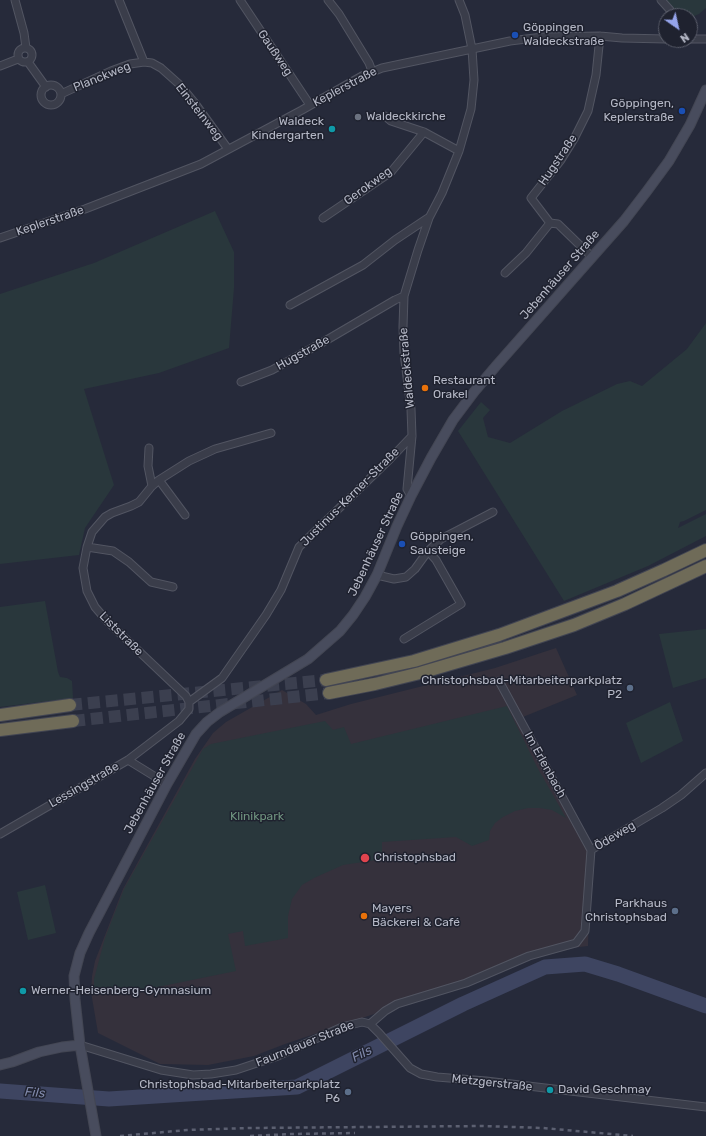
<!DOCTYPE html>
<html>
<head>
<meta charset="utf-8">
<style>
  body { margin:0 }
  #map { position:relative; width:706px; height:1136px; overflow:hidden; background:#262a3a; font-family:Rubik,sans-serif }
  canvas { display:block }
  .north { position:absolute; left:658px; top:8px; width:40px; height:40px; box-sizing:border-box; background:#1f222f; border:1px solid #5b5e6b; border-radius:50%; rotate:146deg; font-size:11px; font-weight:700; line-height:16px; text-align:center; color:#b5b8c6 }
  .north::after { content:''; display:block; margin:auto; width:14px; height:18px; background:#95a4eb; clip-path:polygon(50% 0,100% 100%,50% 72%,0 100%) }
</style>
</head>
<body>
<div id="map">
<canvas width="706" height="1136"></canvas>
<div class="north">N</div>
</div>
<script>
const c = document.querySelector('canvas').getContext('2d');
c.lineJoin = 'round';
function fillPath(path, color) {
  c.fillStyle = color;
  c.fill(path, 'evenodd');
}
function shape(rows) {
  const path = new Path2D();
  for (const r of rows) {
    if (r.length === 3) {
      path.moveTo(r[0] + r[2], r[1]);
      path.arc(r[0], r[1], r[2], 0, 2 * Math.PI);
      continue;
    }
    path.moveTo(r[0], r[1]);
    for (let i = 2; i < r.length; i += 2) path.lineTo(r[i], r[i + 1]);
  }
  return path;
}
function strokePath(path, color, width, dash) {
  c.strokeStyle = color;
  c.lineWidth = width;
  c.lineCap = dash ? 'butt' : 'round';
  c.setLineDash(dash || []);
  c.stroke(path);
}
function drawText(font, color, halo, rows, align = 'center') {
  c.font = font + ' Rubik,sans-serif';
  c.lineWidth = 3;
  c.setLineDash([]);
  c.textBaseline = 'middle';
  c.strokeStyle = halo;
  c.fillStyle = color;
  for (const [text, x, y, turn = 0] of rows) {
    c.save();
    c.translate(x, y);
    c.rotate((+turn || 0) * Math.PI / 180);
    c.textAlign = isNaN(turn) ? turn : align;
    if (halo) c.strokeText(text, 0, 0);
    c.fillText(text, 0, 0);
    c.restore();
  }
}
fillPath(shape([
  [556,648,577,695,518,719,589,851,590,864,588,946,571,948,538,956,383,1011,285,1044,254,1056,208,1065,160,1064,98,1033,91,992,92,976,95,961,123,889,195,759,213,733,226,722,282,690,306,704,316,715,351,704,495,668]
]), '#35313c');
fillPath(shape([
  [665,0,706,0,706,8,699,14,690,18,690,16,677,16,672,7],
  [215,211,234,252,234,288,229,348,159,373,84,389,114,485,85,528,79,555,0,564,0,294,94,263],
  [706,323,706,510,684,521,680,522,678,528,706,514,706,536,648,566,564,601,458,431,481,402,490,410,483,418,488,437,510,443,562,411,617,384,630,381,642,386,687,349],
  [45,601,58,672,60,677,67,678,72,681,73,698,0,707,0,607],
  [706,629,706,678,673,688,659,634],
  [670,702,683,741,641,763,626,723],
  [507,706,537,767,566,818,552,810,540,808,528,808,515,811,503,817,495,823,490,831,489,840,472,846,456,837,382,842,382,856,376,860,343,865,314,878,302,885,292,899,288,916,288,938,245,946,243,931,228,934,236,971,143,990,94,987,94,979,105,938,124,889,203,749,211,744,325,721,333,730,344,727,351,744],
  [45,885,56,933,28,940,17,892]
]), '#29373c');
strokePath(shape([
  [0,1091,109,1099,297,1087,463,1004,545,967,585,964,618,974,706,1006]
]), '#3e4561', 15);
strokePath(shape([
  [70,705,326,680],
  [73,721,329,693]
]), '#3b3f4f', 12, [12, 6]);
const street = shape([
  [15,0,24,33,26,48],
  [119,0,144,62,152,63,161,68,180,85,194,102,228,149],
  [240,0,310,105],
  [328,0,339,14,369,63,372,71],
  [661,0,670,10,673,16],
  [690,39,706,39],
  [25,55,7],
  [28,62,46,87],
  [0,66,18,59],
  [51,95,10],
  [61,94,111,71,130,64,144,62],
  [385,116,391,121,424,132,459,151],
  [323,218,391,172,424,132],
  [0,238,85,209,201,164,302,110,362,76,382,68,510,41,543,37,600,36,622,38,666,39],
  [592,257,558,224,550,223,531,198,561,160,574,139,588,111,596,75,600,36],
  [505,273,526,253,550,223],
  [290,305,363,265,395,240,428,218],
  [241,382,272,370,325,341,395,300,404,296],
  [149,448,148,466,152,486],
  [159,480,185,515],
  [411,496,407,489,412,436,411,409,404,353,403,327,404,296,418,250,429,218,442,193,459,151,471,109,474,80,472,49,465,15,459,0],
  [87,547,113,551,129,562,151,582,173,587],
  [377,575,394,579,406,577,415,569,428,551,441,539,493,512],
  [404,639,461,604,436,560,428,551],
  [189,702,186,696,107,621,95,607,87,591,83,568,87,547,92,532,105,517,112,513,131,506,139,502,152,486,159,480,189,461,215,449,271,433],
  [128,760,167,784],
  [0,834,128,760,179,721,189,709,189,702,222,678,266,615,281,590,299,547,390,459,412,436],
  [591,850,662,808,681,795,706,773],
  [370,1024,385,1011,397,1004,466,983,529,956,576,943,585,931,591,850,499,681],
  [80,1045,161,1070,193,1075,211,1074,236,1070,278,1056,342,1027,362,1022,370,1024,379,1033,410,1068,421,1074,437,1077,486,1081,706,1107]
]);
const secondary = shape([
  [0,1065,12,1062,39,1052,62,1047,80,1045],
  [96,1136,80,1045,75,999,74,976,80,953,89,933,167,784,196,734,207,722,220,712,308,659,340,631,353,615,365,597,377,575,397,526,411,496,431,458,453,420,474,392,496,366,624,221,647,191,669,161,690,125,706,90]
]);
const highway = shape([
  [326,680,414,661,499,635,617,591,664,570,706,550],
  [329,693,375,684,420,673,505,648,574,625,625,604,706,566],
  [0,715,70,705],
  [0,730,73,721]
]);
strokePath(street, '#525562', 9);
strokePath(secondary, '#434653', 11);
strokePath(highway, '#424552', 14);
strokePath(street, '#3a3d4a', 7);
strokePath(secondary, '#484c5d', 9);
strokePath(highway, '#6f6b58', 12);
strokePath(shape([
  [120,1136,187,1130,250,1128,483,1126,543,1128,633,1136],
  [250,1136,292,1134,355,1133]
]), '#5c6071', 2.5, [4, 4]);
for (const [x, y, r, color] of [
  [515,35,4,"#1a4fb4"],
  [682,111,4,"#1a4fb4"],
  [358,117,4,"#6b7280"],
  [332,129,4,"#0f9aa8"],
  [425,388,4,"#e8710a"],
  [402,544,4,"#1a4fb4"],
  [630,688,4,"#5c6f8a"],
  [365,858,5,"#e0444e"],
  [675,911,4,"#5c6f8a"],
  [364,916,4,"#e8710a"],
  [23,991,4,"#0f9aa8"],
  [550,1090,4,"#0f9aa8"],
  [348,1092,4,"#5c6f8a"]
]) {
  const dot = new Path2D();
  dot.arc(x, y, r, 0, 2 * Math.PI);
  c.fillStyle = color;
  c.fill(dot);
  strokePath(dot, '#1f222f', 1.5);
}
drawText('12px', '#b5b8c6', '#1f222f', [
  ["Göppingen",523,28],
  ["Waldeckstraße",523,42],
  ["Göppingen,",674,104,"right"],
  ["Keplerstraße",674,118,"right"],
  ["Waldeckkirche",366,117],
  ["Waldeck",324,122,"right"],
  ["Kindergarten",324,136,"right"],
  ["Restaurant",433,381],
  ["Orakel",433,395],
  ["Göppingen,",410,537],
  ["Sausteige",410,551],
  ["Christophsbad-Mitarbeiterparkplatz",622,681,"right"],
  ["P2",622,695,"right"],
  ["Christophsbad",374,858],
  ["Parkhaus",667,904,"right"],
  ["Christophsbad",667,918,"right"],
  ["Mayers",372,909],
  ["Bäckerei & Café",372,923],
  ["Werner-Heisenberg-Gymnasium",31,991],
  ["Christophsbad-Mitarbeiterparkplatz",340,1085,"right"],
  ["P6",340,1099,"right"],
  ["David Geschmay",558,1090]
], 'left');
drawText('12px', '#b5b8c6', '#1f222f', [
  ["Gaußweg",275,53,56],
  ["Planckweg",102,77,-22],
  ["Keplerstraße",345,87,-28],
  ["Einsteinweg",199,112,52],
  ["Hugstraße",558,160,-56],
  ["Gerokweg",368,186,-36],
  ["Keplerstraße",50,221,-19],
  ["Jebenhäuser Straße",560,275,-49],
  ["Hugstraße",303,353,-29],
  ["Waldeckstraße",407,368,-95],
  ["Justinus-Kerner-Straße",350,497,-45],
  ["Jebenhäuser Straße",376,544,-65],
  ["Liststraße",121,634,45],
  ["Im Erlenbach",545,765,61],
  ["Jebenhäuser Straße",155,783,-61],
  ["Lessingstraße",84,785,-30],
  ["Ödeweg",615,836,-31],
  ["Faurndauer Straße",305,1044,-22],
  ["Metzgerstraße",492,1083,6]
]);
drawText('12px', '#6f947f', '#1f222f', [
  ["Klinikpark",257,817]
]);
drawText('italic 13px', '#8089aa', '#1f222f', [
  ["Fils",362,1054,-27],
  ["Fils",35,1093,5]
]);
</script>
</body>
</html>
